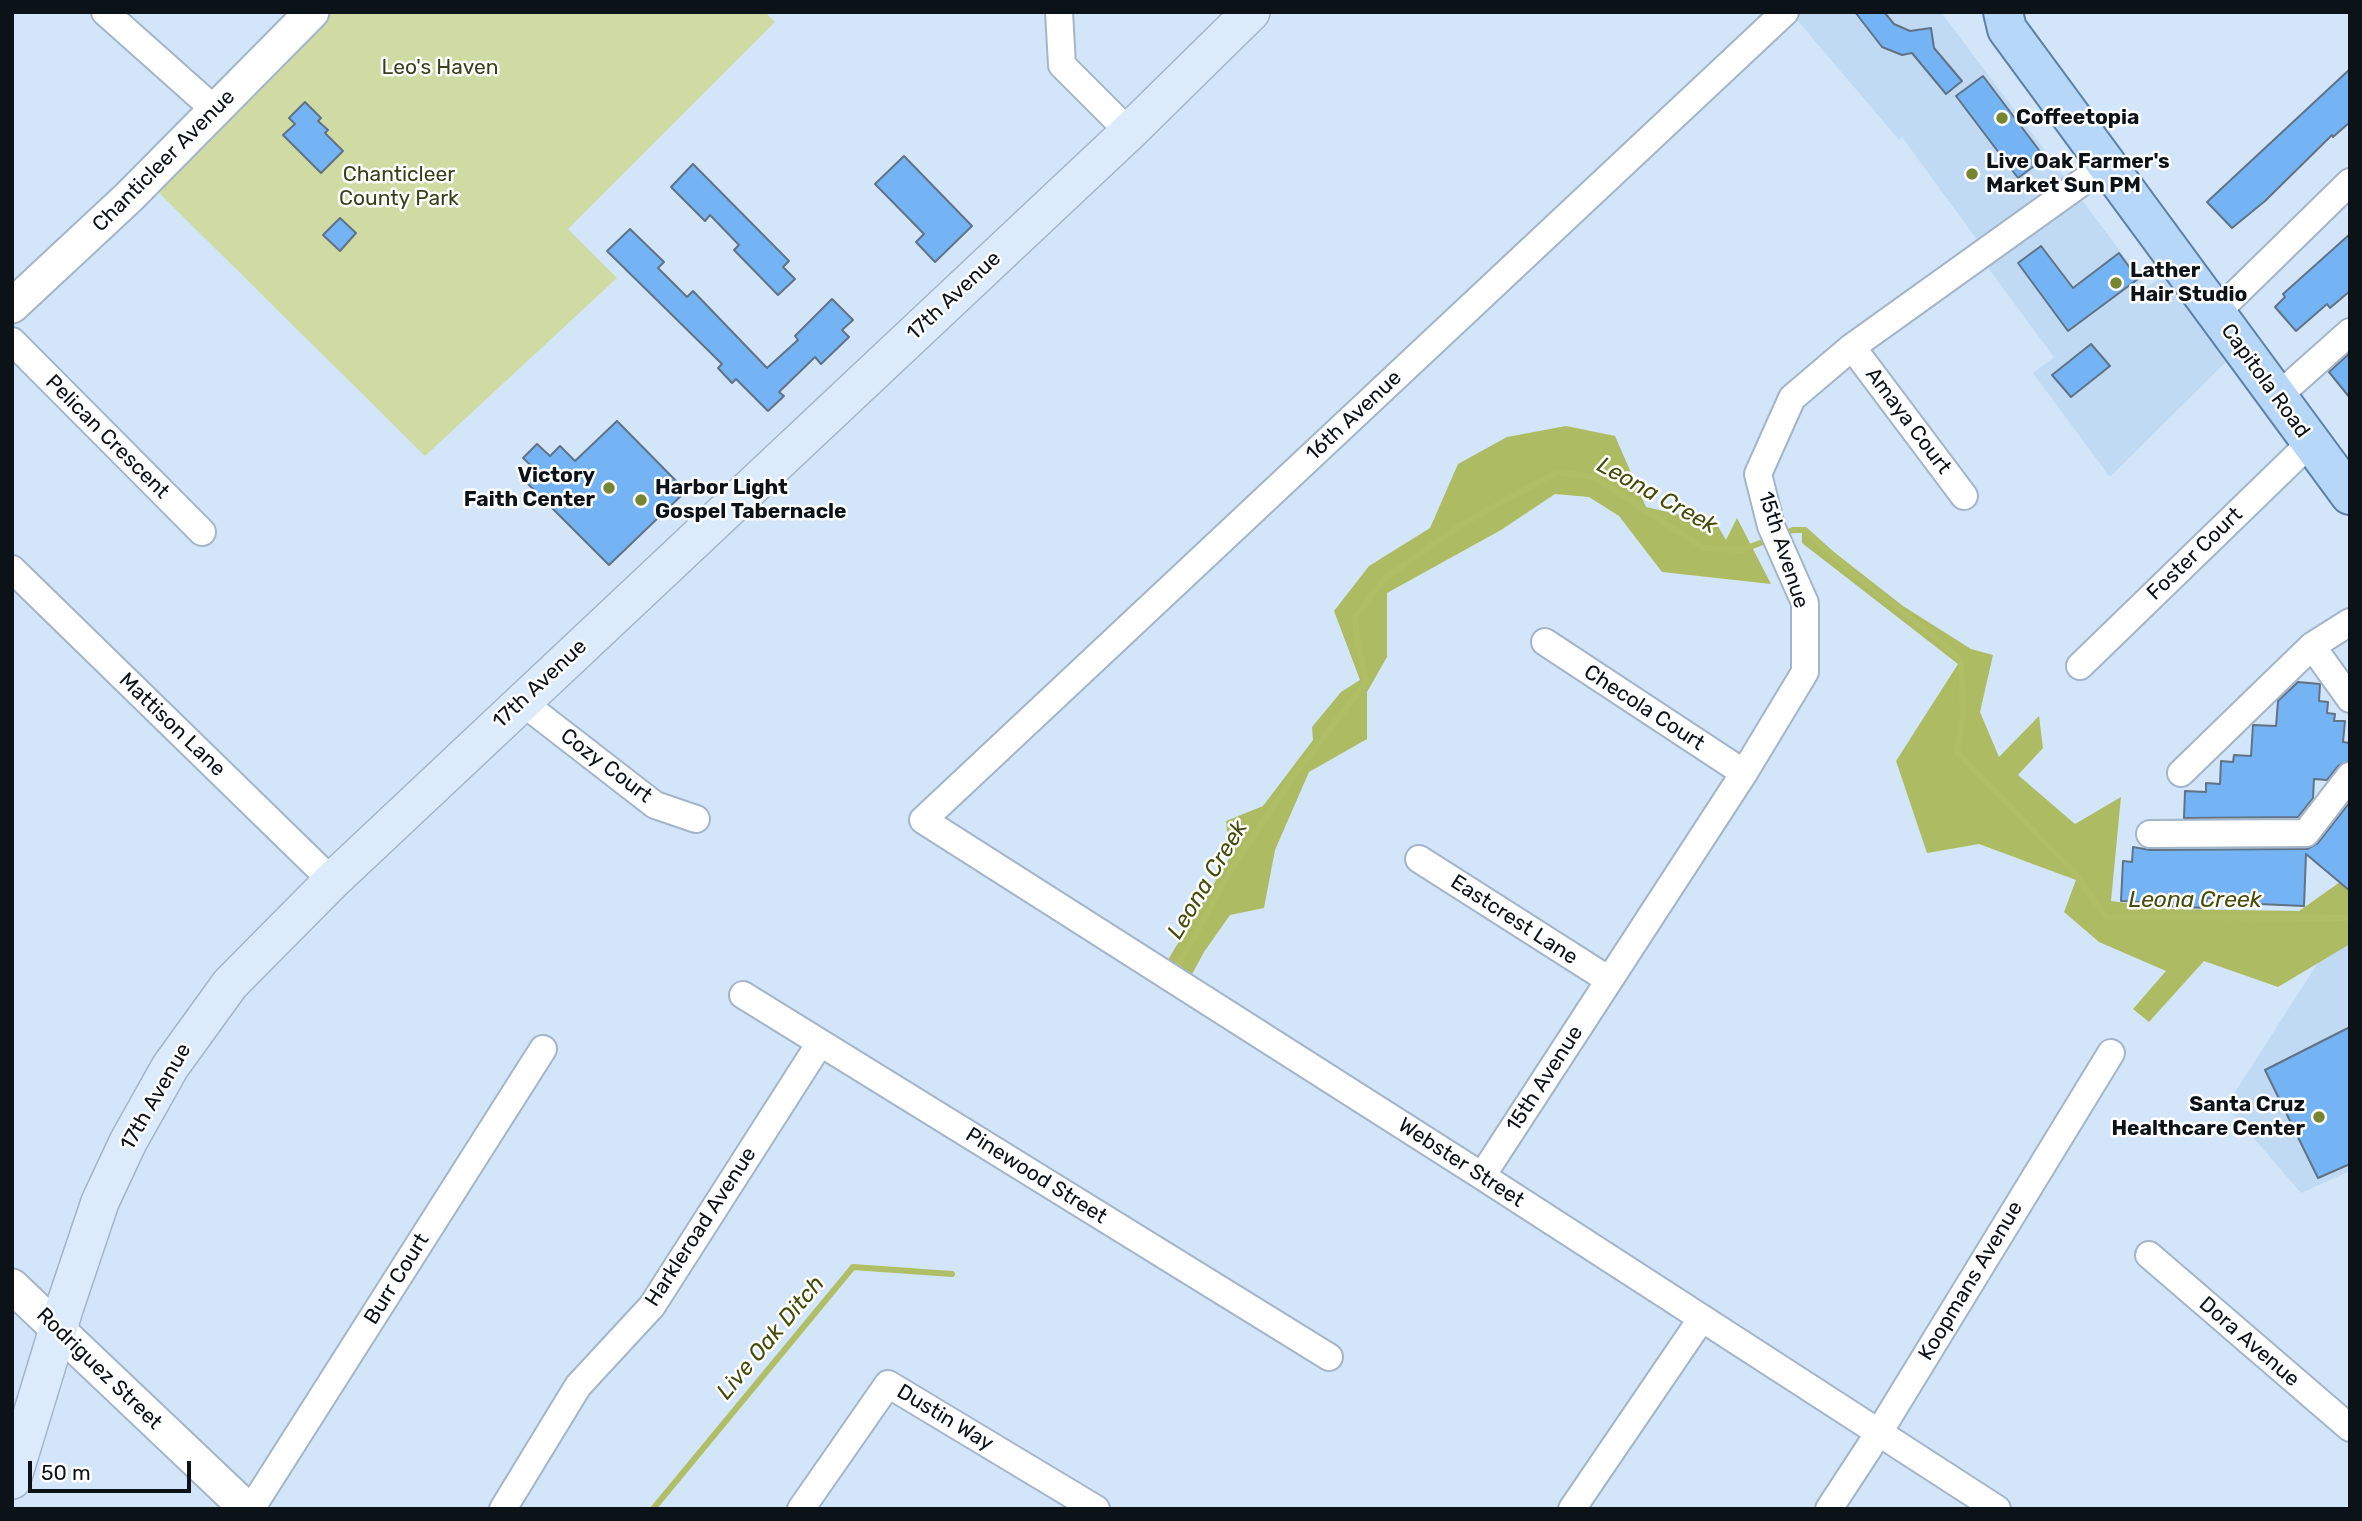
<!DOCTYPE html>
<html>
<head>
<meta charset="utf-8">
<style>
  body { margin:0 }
  #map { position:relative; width:2362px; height:1521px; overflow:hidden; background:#d3e5f9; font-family:Rubik,sans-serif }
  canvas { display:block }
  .frame { position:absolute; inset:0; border:14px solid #0b1218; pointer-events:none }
  .scale { position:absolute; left:28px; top:1461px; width:163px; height:32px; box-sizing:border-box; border:4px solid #0b1218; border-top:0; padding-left:9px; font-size:21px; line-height:24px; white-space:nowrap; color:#0b1218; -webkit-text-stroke:5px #fff; paint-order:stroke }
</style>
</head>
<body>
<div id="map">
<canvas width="2362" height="1521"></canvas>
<div class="frame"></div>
<div class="scale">50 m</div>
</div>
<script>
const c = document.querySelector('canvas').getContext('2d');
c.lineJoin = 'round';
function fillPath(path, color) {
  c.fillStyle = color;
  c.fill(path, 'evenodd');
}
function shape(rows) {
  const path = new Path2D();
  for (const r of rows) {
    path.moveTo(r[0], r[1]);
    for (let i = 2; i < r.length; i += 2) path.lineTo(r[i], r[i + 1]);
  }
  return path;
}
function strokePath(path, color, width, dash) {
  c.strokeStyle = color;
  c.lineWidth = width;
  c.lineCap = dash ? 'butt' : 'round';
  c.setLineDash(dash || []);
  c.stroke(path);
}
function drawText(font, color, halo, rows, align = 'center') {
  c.font = font + ' Rubik,sans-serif';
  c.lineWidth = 5;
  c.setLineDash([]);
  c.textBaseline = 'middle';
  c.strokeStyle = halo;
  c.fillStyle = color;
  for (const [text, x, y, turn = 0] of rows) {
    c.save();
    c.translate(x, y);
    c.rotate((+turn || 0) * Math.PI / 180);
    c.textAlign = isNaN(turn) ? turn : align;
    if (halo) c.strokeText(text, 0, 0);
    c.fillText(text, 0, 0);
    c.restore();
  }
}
fillPath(shape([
  [1786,12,1941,12,2147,287,2181,263,2241,347,2110,477,2033,373,2054,357,1980,257,1986,252,1902,137,1899,140,1792,14],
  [2350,913,2350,1171,2301,1193,2226,1106]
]), '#c1daf3');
fillPath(shape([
  [303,12,765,12,775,22,568,229,617,278,425,456,141,175]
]), '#d0dba4');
fillPath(shape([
  [1566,426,1615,436,1646,507,1716,523,1726,540,1737,518,1771,584,1662,572,1619,516,1589,497,1555,494,1501,530,1387,593,1387,657,1367,692,1367,739,1309,772,1275,850,1264,908,1230,915,1204,952,1190,978,1166,963,1230,857,1226,821,1263,806,1313,740,1312,727,1341,692,1360,680,1334,611,1369,566,1430,528,1458,464,1507,437],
  [1802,527,1903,606,1971,649,1993,655,1980,712,1999,757,2039,716,2043,748,2018,775,2075,824,2121,797,2111,901,2167,909,2299,911,2350,875,2350,944,2278,987,2204,961,2149,1022,2133,1009,2166,971,2099,942,2064,912,2076,880,1979,844,1927,853,1896,761,1958,664,1802,543]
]), '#adbc63');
strokePath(shape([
  [1782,534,1793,530,1805,530,1855,575,1949,648,1961,661,1963,713,1957,752,2073,871,2106,917,2350,918],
  [1176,969,1236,861,1294,776,1366,682,1357,638,1355,617,1385,578,1464,523,1557,472,1594,477,1704,548,1742,550,1768,540],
  [653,1509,853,1267,952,1274]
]), '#b0bf66', 6);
const building = shape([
  [1855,12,1884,12,1894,24,1910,31,1931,28,1934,48,1962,81,1946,94,1912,53,1902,55,1882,47,1855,12],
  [2350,69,2350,122,2333,137,2332,135,2265,201,2232,228,2207,202,2350,69],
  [1983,76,2045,158,2018,178,1956,96,1983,76],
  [305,102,321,118,318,121,328,130,325,133,343,151,321,173,283,135,295,124,289,118,305,102],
  [904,156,972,226,935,262,916,242,924,234,875,184,904,156],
  [693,164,789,261,783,267,795,279,778,295,734,250,739,245,710,215,705,221,671,187,693,164],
  [340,218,356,233,340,251,323,235,340,218],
  [630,229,664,262,658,268,687,297,693,291,767,368,798,340,795,336,832,299,853,320,842,330,849,337,821,364,815,357,779,392,784,396,768,411,736,379,732,383,718,368,722,364,607,251,630,229],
  [2350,234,2350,291,2330,308,2327,304,2296,331,2275,307,2285,297,2283,294,2350,234],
  [2041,246,2073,288,2119,253,2138,279,2068,331,2018,263,2041,246],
  [2091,344,2110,366,2071,397,2052,375,2091,344],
  [2350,353,2350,398,2329,372,2350,353],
  [617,421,686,491,609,565,525,481,536,470,523,458,537,444,550,456,560,446,575,461,617,421],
  [2298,682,2320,684,2319,701,2328,702,2327,713,2335,714,2334,721,2345,721,2343,742,2350,743,2350,761,2338,766,2327,780,2314,779,2313,798,2298,817,2184,818,2185,791,2206,792,2206,783,2220,784,2221,761,2233,762,2234,755,2251,756,2253,725,2276,726,2278,701,2298,682],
  [2350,802,2350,891,2306,854,2304,906,2259,904,2259,900,2207,898,2206,908,2162,906,2162,903,2121,901,2123,861,2132,862,2133,847,2150,850,2307,849,2318,843,2350,802],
  [2350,1027,2350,1164,2318,1178,2265,1070,2350,1027]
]);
fillPath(building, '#74b4f5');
strokePath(building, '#617284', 2);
const minor = shape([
  [105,12,215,110],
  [1059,12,1062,65,1129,132],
  [1785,12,923,820,1482,1176,1997,1509],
  [2216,313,2350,182],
  [12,341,202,532],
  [1852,347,1964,496],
  [2277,397,2350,332],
  [12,569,332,881],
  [1545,642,1744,773],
  [2312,646,2350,699],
  [2080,666,2310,443],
  [522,702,655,805,696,819],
  [2181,773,2312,646,2350,622],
  [2150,834,2306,833,2350,776],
  [1419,859,1609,980],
  [743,995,1329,1357],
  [1482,1176,1744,773,1805,672,1805,603,1771,526,1758,474,1792,398,1852,347,2106,165],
  [2149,1255,2350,1428],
  [251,1509,543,1049],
  [503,1509,578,1386,652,1306,820,1043],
  [801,1509,888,1384,1096,1509],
  [1572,1509,1702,1318],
  [1829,1509,1878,1434,2111,1053]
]);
const tertiary = shape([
  [12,306,129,197,312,12],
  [12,1286,247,1509]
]);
const secondary = shape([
  [12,1480,65,1306,100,1202,128,1142,170,1067,230,984,332,881,1129,132,1251,12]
]);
const primary = shape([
  [2003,12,2007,29,2350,495]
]);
strokePath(minor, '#a3b5c8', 30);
strokePath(tertiary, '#a3b5c8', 37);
strokePath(secondary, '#a3b5c8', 40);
strokePath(primary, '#5c81a8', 42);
strokePath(minor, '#fff', 26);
strokePath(tertiary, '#fff', 33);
strokePath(secondary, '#dbebfc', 37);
strokePath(primary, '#b7d7f9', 38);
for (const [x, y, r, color] of [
  [2002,118,7,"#778431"],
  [1972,174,7,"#778431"],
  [2116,283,7,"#778431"],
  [609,488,7,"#778431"],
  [641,500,7,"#778431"],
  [2319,1117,7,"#778431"]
]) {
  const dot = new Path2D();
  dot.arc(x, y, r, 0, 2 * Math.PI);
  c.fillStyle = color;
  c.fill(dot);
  strokePath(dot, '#fff', 2.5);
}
drawText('21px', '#393f19', '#fff', [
  ["Leo's Haven",440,68],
  ["Chanticleer",399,175],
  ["County Park",399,199]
]);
drawText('bold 21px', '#0b1218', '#fff', [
  ["Coffeetopia",2016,118],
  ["Live Oak Farmer's",1986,162],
  ["Market Sun PM",1986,186],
  ["Lather",2130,271],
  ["Hair Studio",2130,295],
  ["Victory",595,476,"right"],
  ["Faith Center",595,500,"right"],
  ["Harbor Light",655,488],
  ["Gospel Tabernacle",655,512],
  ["Santa Cruz",2305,1105,"right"],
  ["Healthcare Center",2305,1129,"right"]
], 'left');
drawText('21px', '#0b1218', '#fff', [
  ["Chanticleer Avenue",164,161,-45],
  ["17th Avenue",954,296,-43],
  ["Capitola Road",2265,381,54],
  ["16th Avenue",1354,416,-43],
  ["Amaya Court",1908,421,53],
  ["Pelican Crescent",107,437,45],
  ["15th Avenue",1783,550,72],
  ["Foster Court",2195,554,-44],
  ["17th Avenue",540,684,-43],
  ["Checola Court",1644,708,33],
  ["Mattison Lane",172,725,44],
  ["Cozy Court",606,766,37],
  ["Eastcrest Lane",1514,920,33],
  ["15th Avenue",1545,1079,-57],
  ["17th Avenue",156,1097,-60],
  ["Webster Street",1461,1163,33],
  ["Pinewood Street",1036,1176,32],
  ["Harkleroad Avenue",701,1227,-57],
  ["Burr Court",397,1279,-58],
  ["Koopmans Avenue",1971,1281,-59],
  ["Dora Avenue",2249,1342,41],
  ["Rodriguez Street",99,1369,44],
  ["Dustin Way",945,1418,31]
]);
drawText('italic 23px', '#444c08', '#fff', [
  ["Leona Creek",1657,496,29],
  ["Leona Creek",1208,880,-59],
  ["Leona Creek",2195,900],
  ["Live Oak Ditch",771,1338,-50]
]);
</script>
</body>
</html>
